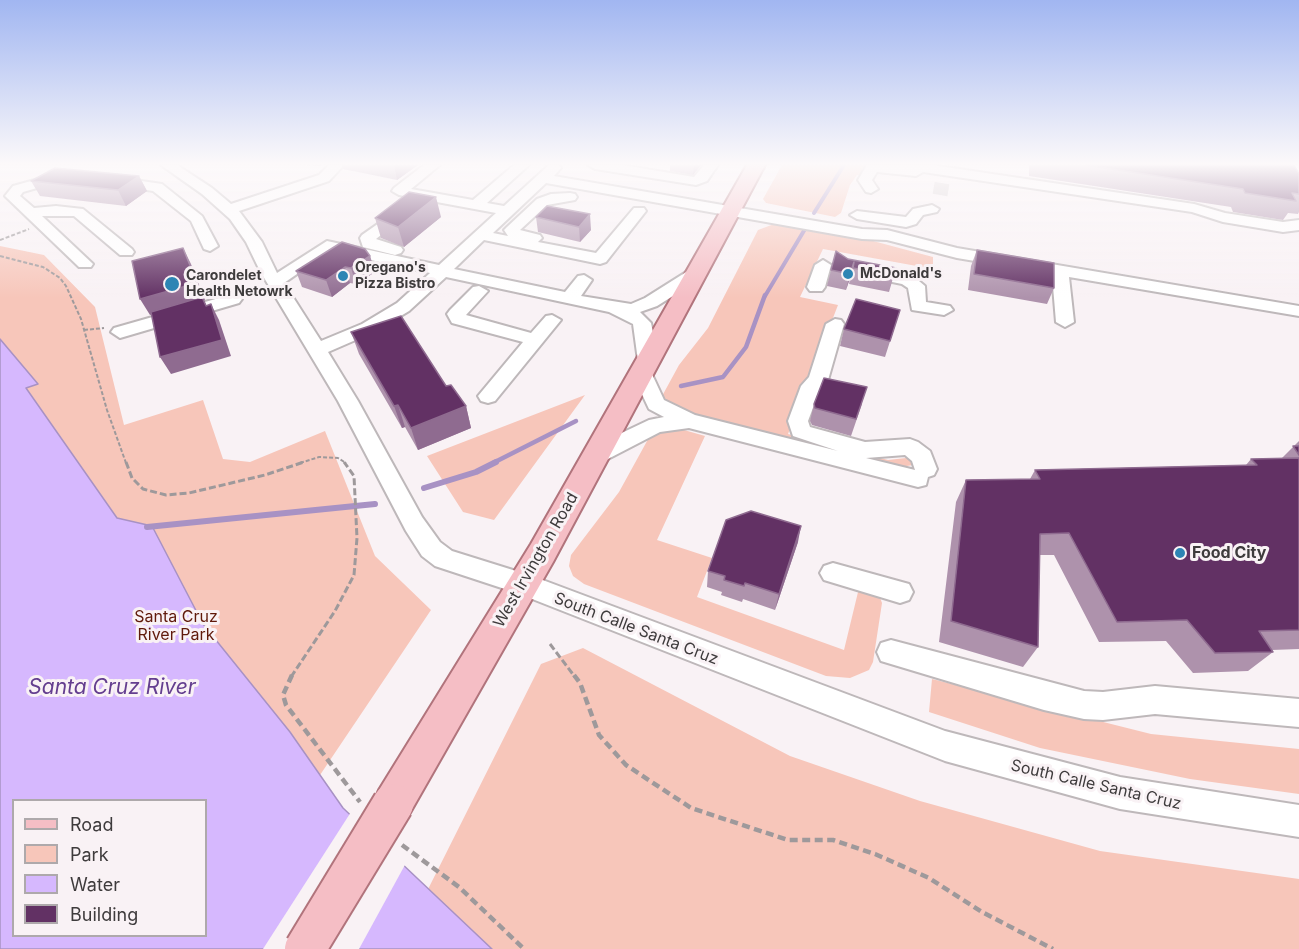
<!DOCTYPE html>
<html>
<head>
<meta charset="utf-8">
<style>
  body { margin:0 }
  #map { position:relative; width:1299px; height:949px; overflow:hidden; background:#f9f2f5; font-family:Inter,sans-serif }
  canvas { display:block }
  .legend { position:absolute; left:12px; top:799px; width:195px; height:138px; box-sizing:border-box; background:#f9f2f5; border:2px solid #aea9ab; margin:0; padding:8px 10px; list-style:none; font-size:18px; color:#3e3b3c }
  .legend li { display:flex; align-items:center; gap:12px; height:30px }
  .legend b { width:30px; border:2px solid #aea9ab }
</style>
</head>
<body>
<div id="map">
<canvas width="1299" height="949"></canvas>
<ul class="legend">
<li><b style="height:8px;background:#f5bec5"></b>Road</li>
<li><b style="height:16px;background:#f7c6ba"></b>Park</li>
<li><b style="height:16px;background:#d6b8fe"></b>Water</li>
<li><b style="height:16px;background:#623164"></b>Building</li>
</ul>
</div>
<script>
const c = document.querySelector('canvas').getContext('2d');
c.lineJoin = 'round';
function fillPath(path, color) {
  c.fillStyle = color;
  c.fill(path, 'evenodd');
}
function shape(rows) {
  const path = new Path2D();
  for (const r of rows) {
    path.moveTo(r[0], r[1]);
    for (let i = 2; i < r.length; i += 2) path.lineTo(r[i], r[i + 1]);
  }
  return path;
}
function strokePath(path, color, width, dash) {
  c.strokeStyle = color;
  c.lineWidth = width;
  c.lineCap = dash ? 'butt' : 'round';
  c.setLineDash(dash || []);
  c.stroke(path);
}
function drawText(font, color, halo, rows, align = 'center') {
  c.font = font + ' Inter,sans-serif';
  c.lineWidth = 6;
  c.setLineDash([]);
  c.textBaseline = 'middle';
  c.strokeStyle = halo;
  c.fillStyle = color;
  for (const [text, x, y, turn = 0] of rows) {
    c.save();
    c.translate(x, y);
    c.rotate((+turn || 0) * Math.PI / 180);
    c.textAlign = isNaN(turn) ? turn : align;
    if (halo) c.strokeText(text, 0, 0);
    c.fillText(text, 0, 0);
    c.restore();
  }
}
fillPath(shape([
  [782,165,868,165,864,176,857,175,850,185,841,213,835,217,766,203,763,199],
  [774,224,862,238,933,257,933,269,823,249,800,297,838,305,788,434,888,460,906,458,910,459,913,465,901,467,672,409,661,398,679,365,708,328,758,230],
  [0,246,44,255,95,307,124,425,203,400,223,459,250,462,325,431,375,556,431,610,203,949,0,949],
  [14,800,206,800,206,936,14,936],
  [585,395,494,520,463,512,427,456],
  [670,426,705,436,657,540,712,558,697,597,844,650,859,588,879,595,882,603,873,662,869,670,850,678,826,676,584,584,573,576,569,566,571,555,619,492,652,432],
  [583,648,790,756,920,801,1100,851,1299,879,1299,949,398,949,541,664],
  [932,679,1151,734,1299,749,1299,794,1190,779,1040,748,929,712]
]), '#f7c6ba');
const water = shape([
  [0,339,38,384,26,388,117,518,152,526,203,624,290,732,343,808,492,949,0,949,0,339],
  [14,800,206,800,206,936,14,936,14,800]
]);
fillPath(water, '#d6b8fe');
strokePath(water, '#a892c4', 1.5);
fillPath(shape([
  [351,812,406,863,359,949,263,949]
]), '#f9f2f5');
strokePath(shape([
  [814,213,844,165],
  [765,296,805,229]
]), '#a892c4', 4);
strokePath(shape([
  [681,386,723,377,746,347,765,295],
  [493,463,576,421]
]), '#a892c4', 4.5);
strokePath(shape([
  [424,488,476,472,496,462],
  [147,527,375,504]
]), '#a892c4', 6);
strokePath(shape([
  [940,195,942,183]
]), '#d4cdd0', 15, [15, 8]);
const minor = shape([
  [161,165,177,165,212,188,231,204,319,175,329,165,344,165,329,181,239,211,262,242,277,273,327,241,439,265,496,213,399,195,392,191,394,188,424,165,440,165,411,189,473,200,514,165,529,165,487,203,504,206,549,165,559,165,561,168,554,176,862,229,887,230,957,248,1299,306,1299,316,1069,277,1074,322,1065,327,1056,322,1052,274,957,258,887,240,862,239,546,183,493,233,508,236,504,230,507,227,537,199,551,194,570,193,575,194,577,197,575,200,547,205,520,230,540,235,542,238,538,242,596,253,634,208,644,208,646,211,606,262,600,264,484,240,454,269,565,292,578,276,584,275,592,280,581,296,631,304,645,298,691,269,703,269,705,273,703,277,657,306,640,312,651,323,656,347,657,365,650,370,664,400,695,415,838,451,793,436,788,421,801,386,809,377,826,324,835,319,841,320,844,324,828,380,820,389,808,421,810,427,865,442,910,439,918,442,930,451,937,469,934,475,928,477,926,485,918,487,689,428,660,432,604,461,596,463,588,461,585,455,588,449,649,420,664,417,649,409,632,373,639,368,633,324,609,312,446,277,409,311,374,332,328,352,358,401,422,517,440,542,452,551,532,576,945,731,1120,777,1299,805,1299,837,1120,809,945,761,517,593,435,566,422,556,406,531,338,401,260,271,246,242,230,219,202,194,161,165],
  [330,251,430,273,397,303,362,324,321,341,284,283,330,251],
  [905,455,912,461,915,470,866,458,905,455],
  [588,165,622,165,694,177,704,165,718,165,707,181,696,185,595,169,588,165],
  [867,165,932,165,1194,204,1225,213,1283,222,1299,220,1299,230,1283,232,1223,222,1192,212,923,172,916,176,877,172,872,180,878,189,871,193,866,192,858,180,867,165],
  [60,173,67,177,65,180,23,192,20,196,34,208,56,206,83,209,132,249,134,252,132,255,120,255,74,216,42,216,93,264,91,267,79,267,5,196,13,186,60,173],
  [114,177,162,184,202,216,218,246,210,251,204,249,191,221,153,191,109,184,107,181,114,177],
  [932,205,939,209,937,212,923,215,916,224,906,227,857,219,850,215,857,211,906,217,913,209,932,205],
  [402,207,407,208,409,211,407,214,376,239,401,247,403,250,401,253,395,255,363,247,360,238,362,235,402,207],
  [823,260,831,265,825,287,822,291,810,291,807,287,815,265,823,260],
  [864,266,913,276,925,286,926,302,950,306,953,310,944,315,912,310,908,288,902,284,858,275,856,271,864,266],
  [479,286,488,291,466,315,531,333,546,316,552,315,561,320,495,401,488,403,481,401,478,396,523,342,452,323,447,314,450,310,473,287,479,286],
  [233,294,242,299,239,303,120,338,111,332,114,328,233,294],
  [833,563,909,584,913,592,909,600,900,603,824,580,820,573,824,566,833,563],
  [891,640,1084,691,1103,692,1155,686,1299,699,1299,727,1155,714,1103,720,1084,719,1044,710,881,661,877,652,881,643,891,640]
]);
const major = shape([
  [747,165,765,165,553,562,407,818,393,824,379,818,373,804,379,790,531,544,747,165]
]);
strokePath(minor, '#beb8ba', 4);
strokePath(major, '#b1747c', 4);
strokePath(shape([
  [0,240,29,229],
  [0,256,43,267,60,278,66,286,81,319,107,410,126,463],
  [84,330,104,328],
  [300,463,319,457,338,458,346,463]
]), '#9e999b', 2, [4, 2]);
strokePath(shape([
  [126,462,132,478,143,489,166,495,189,493,265,475,304,462],
  [550,644,575,677],
  [291,677,335,611,354,575,357,538,354,476,344,462]
]), '#9e999b', 3, [7, 3]);
strokePath(shape([
  [292,675,283,695,286,705,360,802],
  [574,675,580,683,599,735,626,765,691,808,788,840,833,840,875,854,929,878,982,912,1053,949],
  [402,845,459,887,524,949]
]), '#9e999b', 4.5, [8, 4.5]);
fillPath(minor, '#fff');
fillPath(major, '#f5bec5');
const majorBridge = shape([
  [305,949,393,804]
]);
strokePath(majorBridge, '#b1747c', 44, []);
strokePath(majorBridge, '#f5bec5', 40);
fillPath(shape([
  [304,165,324,165,321,166],
  [342,165,418,165,397,180,343,169],
  [670,165,701,165,693,175,670,171],
  [1029,165,1294,165,1299,174,1299,212,1298,214,1288,213,1283,220,1233,212,1231,207,1029,176],
  [139,176,147,191,126,206,40,196,31,181],
  [441,217,404,247,381,238,375,218],
  [536,217,591,230,580,242,538,232],
  [977,250,1054,288,1047,304,968,290,971,266],
  [370,256,375,272,356,284,350,283,332,297,302,287,296,271],
  [848,259,896,268,889,292,849,284,850,278,846,290,827,286,831,270],
  [900,310,885,357,840,346,844,329],
  [351,332,446,386,466,406,471,428,418,450,405,427,402,428,359,354],
  [814,404,862,404,851,436,812,425,810,421],
  [1299,441,1299,649,1272,650,1273,652,1248,671,1193,673,1166,641,1099,642,1054,555,1040,555,1038,647,1023,667,939,642,956,502,966,480,1030,479,1035,470,1246,465,1251,459,1282,458],
  [798,542,775,610,743,599,742,602,721,595,722,592,707,587,708,571]
]), '#ae92ac');
fillPath(shape([
  [394,165,418,165,397,180],
  [694,165,701,165,693,175],
  [139,176,147,191,126,206,118,190],
  [436,197,441,217,404,247,398,227],
  [590,214,591,230,580,242,579,227],
  [183,248,191,264,205,300,204,300,214,322,203,300,150,315,140,299],
  [370,256,375,272,356,284,351,268],
  [854,262,850,278,846,290,850,274],
  [345,267,350,283,332,297,326,280],
  [211,304,219,320,231,356,171,374,160,357],
  [398,405,405,427,402,428,394,406],
  [466,406,471,428,418,450,411,428],
  [801,526,798,542,775,610,779,594]
]), '#8f6b90');
const building = shape([
  [1085,165,1294,165,1299,174,1299,194,1292,193,1296,201,1245,193,1243,189,1085,165],
  [55,168,139,176,118,190,31,181,55,168],
  [409,192,436,197,398,227,375,218,409,192],
  [547,206,590,214,579,227,536,217,547,206],
  [342,242,365,249,370,256,351,268,345,267,326,280,296,271,342,242],
  [183,248,197,283,140,299,132,261,183,248],
  [977,250,1054,263,1054,288,974,274,977,250],
  [836,251,848,259,896,268,894,276,853,268,854,262,850,274,831,270,836,251],
  [202,297,206,306,211,304,222,340,160,357,151,312,202,297],
  [856,299,900,310,890,341,844,329,856,299],
  [401,316,446,386,451,385,466,406,411,428,398,405,394,406,351,332,401,316],
  [824,378,867,387,856,419,815,408,814,404,824,378],
  [1293,446,1299,446,1299,455,1293,446],
  [1299,458,1299,630,1259,631,1273,652,1215,653,1187,620,1117,622,1069,533,1040,534,1038,647,951,621,966,480,1040,479,1035,470,1257,465,1251,459,1299,458],
  [751,511,801,526,779,594,745,583,744,586,724,580,725,576,708,571,726,520,751,511]
]);
fillPath(building, '#623164');
strokePath(building, '#8f6b90', 1.5);
const sky = c.createLinearGradient(0, 0, 0, 298);
sky.addColorStop(0, '#a1b6f1');
sky.addColorStop(0.55, '#fcf9fa');
sky.addColorStop(1, '#fcf9fa00');
c.fillStyle = sky;
c.fillRect(0, 0, 1299, 298);
for (const [x, y, r, color] of [
  [848,274,6,"#2d85b4"],
  [343,276,6,"#2d85b4"],
  [172,284,8,"#2d85b4"],
  [1180,553,6,"#2d85b4"]
]) {
  const dot = new Path2D();
  dot.arc(x, y, r, 0, 2 * Math.PI);
  c.fillStyle = color;
  c.fill(dot);
  strokePath(dot, '#f9f2f5', 2);
}
drawText('bold 14px', '#3e3b3c', '#f9f2f5', [
  ["Oregano's",355,268],
  ["Pizza Bistro",355,284],
  ["McDonald's",860,274],
  ["Carondelet",186,276],
  ["Health Netowrk",186,292]
], 'left');
drawText('bold 16px', '#3e3b3c', '#f9f2f5', [
  ["Food City",1192,553]
], 'left');
drawText('16px', '#3e3b3c', '#f9f2f5', [
  ["West Irvington Road",536,560,-60],
  ["South Calle Santa Cruz",636,629,21],
  ["South Calle Santa Cruz",1096,785,13]
]);
drawText('16px', '#601a0b', '#f9f2f5', [
  ["Santa Cruz",176,617],
  ["River Park",176,635]
]);
drawText('italic 21px', '#643e8f', '#f9f2f5', [
  ["Santa Cruz River",112,688]
]);
</script>
</body>
</html>
